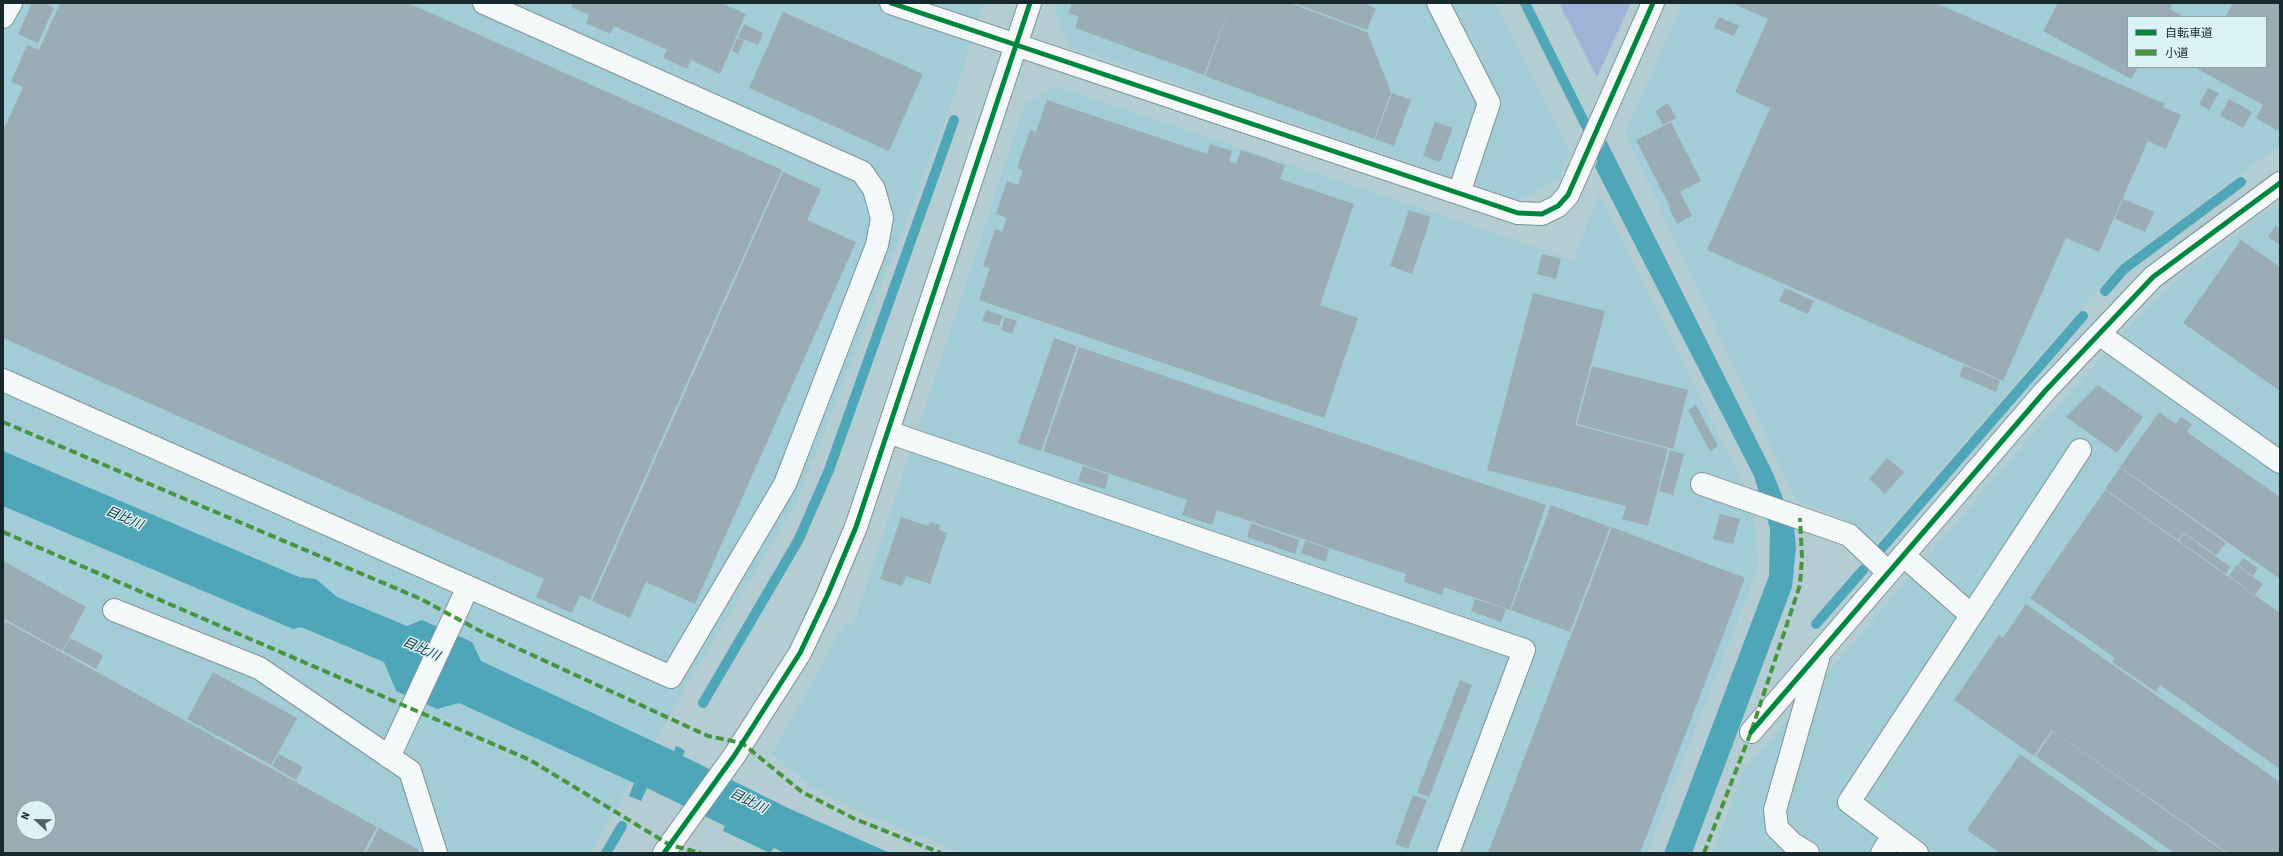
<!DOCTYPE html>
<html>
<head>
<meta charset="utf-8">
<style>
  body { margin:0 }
  #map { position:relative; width:2283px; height:856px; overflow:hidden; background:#b4cdd3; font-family:"Source Sans 3","Noto Sans JP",sans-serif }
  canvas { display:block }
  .frame { position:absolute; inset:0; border:4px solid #17292d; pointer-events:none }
  .legend { position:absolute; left:2127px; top:16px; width:140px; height:52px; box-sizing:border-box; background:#dbf2f7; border:1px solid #8da2a6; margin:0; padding:5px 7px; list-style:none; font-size:12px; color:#17292d }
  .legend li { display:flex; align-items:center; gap:8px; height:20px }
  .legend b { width:20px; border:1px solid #8da2a6 }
  .north { position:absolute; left:16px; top:800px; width:40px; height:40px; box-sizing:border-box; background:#dbf2f7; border:1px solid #8da2a6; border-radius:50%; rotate:292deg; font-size:11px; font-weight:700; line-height:16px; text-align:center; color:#17292d }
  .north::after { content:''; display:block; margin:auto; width:14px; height:18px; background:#4e6267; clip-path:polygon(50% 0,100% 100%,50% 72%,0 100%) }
</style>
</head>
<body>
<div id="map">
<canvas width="2283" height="856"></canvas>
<div class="frame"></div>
<ul class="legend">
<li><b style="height:5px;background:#00873e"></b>自転車道</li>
<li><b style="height:5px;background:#489540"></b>小道</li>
</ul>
<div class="north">N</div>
</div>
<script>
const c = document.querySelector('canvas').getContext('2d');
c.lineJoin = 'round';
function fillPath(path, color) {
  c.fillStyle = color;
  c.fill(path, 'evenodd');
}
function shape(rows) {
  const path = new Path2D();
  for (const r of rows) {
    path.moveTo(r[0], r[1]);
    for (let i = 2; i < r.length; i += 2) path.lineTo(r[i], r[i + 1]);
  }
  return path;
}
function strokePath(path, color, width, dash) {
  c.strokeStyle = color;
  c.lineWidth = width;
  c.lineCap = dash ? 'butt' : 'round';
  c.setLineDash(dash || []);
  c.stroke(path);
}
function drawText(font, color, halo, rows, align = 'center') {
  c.font = font + ' "Source Sans 3","Noto Sans JP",sans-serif';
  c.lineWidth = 3;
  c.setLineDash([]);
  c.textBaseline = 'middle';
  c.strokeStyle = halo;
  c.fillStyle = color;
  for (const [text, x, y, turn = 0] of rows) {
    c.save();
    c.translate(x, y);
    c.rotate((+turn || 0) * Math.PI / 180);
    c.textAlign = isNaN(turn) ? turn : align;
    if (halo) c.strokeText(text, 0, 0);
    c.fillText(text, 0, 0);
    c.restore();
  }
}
fillPath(shape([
  [3,3,984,3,949,111,797,502,686,687,590,853,3,853],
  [24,808,48,808,48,832,24,832],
  [1059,3,1495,3,1570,153,1559,179,1519,200,1070,47,1055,13],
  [1683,3,2280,3,2280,145,2120,264,1875,544,1853,523,1796,500,1625,133],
  [2128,17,2266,17,2266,67,2128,67],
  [1056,86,1573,260,1599,195,1743,484,1754,513,1758,568,1647,853,963,853,862,813,809,785,772,754,845,623,853,626,1025,104],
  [2280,202,2280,853,1713,853,1744,770,2052,412,2143,311,2180,277]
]), '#a2ccd6');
fillPath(shape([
  [1559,3,1631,3,1597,77]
]), '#9fb2d8');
fillPath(shape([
  [1606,140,1773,473,1794,526,1796,548,1792,587,1692,853,1664,853,1769,576,1770,528,1754,476,1595,167],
  [3,451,299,577,316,579,337,597,407,626,422,620,472,642,481,661,674,751,676,746,681,748,685,751,683,756,788,808,890,853,784,853,774,848,770,853,723,831,725,826,647,788,641,801,629,796,634,783,459,703,437,709,396,691,384,662,301,627,293,629,3,506]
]), '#4ea6b8');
strokePath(shape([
  [1525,3,1606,166],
  [2105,291,2124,269,2241,182],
  [1881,549,2083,316],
  [1816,624,1863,570],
  [703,703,799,539,829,470,954,120],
  [606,853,622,826]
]), '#4ea6b8', 10);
fillPath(shape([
  [32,3,44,3,54,8,38,43,18,34],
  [60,3,408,3,782,170,590,600,580,595,572,613,536,597,544,579,3,338,3,131,23,87,11,82,27,45,39,50],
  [573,3,721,3,746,14,720,74,691,60,687,69,663,58,667,50,614,26,610,34,586,23,589,15,571,7],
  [1072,3,1231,3,1204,75,1075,28,1079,17,1068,13],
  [1231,3,1290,3,1367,32,1391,92,1374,139,1205,76],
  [1294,3,1363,3,1376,8,1367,30],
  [1732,3,1936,3,2165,104,2163,107,2181,115,2166,149,2148,141,2099,252,2066,238,2003,381,1707,250,1770,108,1735,92,1768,19],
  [2058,3,2173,3,2170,9,2184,17,2128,17,2128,67,2138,67,2131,79,2043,31],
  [2233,3,2280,3,2280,127,2278,131,2256,118,2263,105,2196,68,2266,67,2266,17,2225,17],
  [783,12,923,74,889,151,749,88],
  [1719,17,1739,26,1734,36,1714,28],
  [744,24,763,33,758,45,738,37],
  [737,38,744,40,738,54,732,51],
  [2208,88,2219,93,2209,110,2199,104],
  [1392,93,1411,100,1394,146,1375,139],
  [2229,99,2252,112,2243,128,2220,116],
  [1047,100,1207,154,1210,144,1232,151,1229,161,1236,164,1241,150,1285,165,1280,179,1354,204,1320,305,1358,318,1324,418,979,300,990,268,983,266,995,229,1002,232,1007,218,996,214,1007,181,1018,185,1023,170,1017,168,1030,130,1036,132],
  [1668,103,1676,118,1663,125,1655,111],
  [1435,122,1453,128,1440,162,1423,156],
  [1671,122,1701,181,1680,192,1692,216,1677,224,1669,208,1680,202,1670,207,1636,140],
  [783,172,821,189,807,220,856,242,695,604,646,582,630,618,592,601],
  [2123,199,2154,212,2145,232,2115,219],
  [1409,210,1431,217,1412,274,1390,266],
  [2276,225,2279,228,2280,226,2280,245,2268,237],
  [2241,240,2280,267,2280,391,2183,323],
  [1542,254,1561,259,1556,279,1537,274],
  [1785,288,1814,301,1808,314,1779,301],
  [1533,293,1605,311,1575,425,1668,449,1648,526,1622,519,1626,506,1487,470],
  [986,310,1003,316,999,326,982,321],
  [1005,317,1017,321,1012,334,1001,330],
  [1054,338,1077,346,1041,451,1018,443],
  [1079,347,1546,505,1510,610,1444,587,1442,595,1404,582,1406,574,1217,510,1212,525,1182,515,1187,500,1043,451],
  [1964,365,2000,381,1996,392,1959,376],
  [1592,366,1688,390,1673,449,1577,424],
  [2098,385,2143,417,2117,453,2066,417],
  [1696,405,1718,446,1710,451,1688,410],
  [2159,412,2176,424,2181,417,2192,424,2187,432,2280,497,2280,579,2120,467],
  [1670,450,1684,454,1673,495,1659,491],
  [1887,458,1904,472,1885,494,1869,479],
  [1083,466,1109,475,1105,489,1078,481],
  [2120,468,2226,543,2216,555,2183,532,2178,540,2105,489],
  [2105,490,2280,613,2280,769,2160,685,2156,692,2112,662,2115,658,2030,598],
  [1551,505,1610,527,1570,632,1511,610],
  [1720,514,1740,519,1733,544,1713,539],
  [901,517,928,526,930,522,940,525,939,530,947,533,930,584,906,576,902,586,880,579],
  [1251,523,1299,540,1295,554,1247,537],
  [1612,527,1745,578,1640,853,1488,853],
  [2183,533,2231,567,2226,574,2179,541],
  [1305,541,1329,549,1326,562,1301,553],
  [2243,558,2258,568,2253,576,2238,565],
  [3,561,86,607,62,651,3,618],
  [2236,565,2263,584,2255,595,2229,576],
  [1475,599,1506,609,1501,622,1471,611],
  [2026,604,2280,782,2280,853,2228,853,2052,730,2034,756,1954,700,1999,635,2003,638],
  [3,620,377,827,363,853,3,853],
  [24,808,48,808,48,832,24,832],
  [70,638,103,655,96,669,63,651],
  [213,672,297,718,271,765,187,719],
  [1460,680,1472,685,1429,797,1417,792],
  [2053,731,2226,853,2174,853,2036,756],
  [279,754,303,767,296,780,272,766],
  [2020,754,2161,853,2000,853,1967,830],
  [1413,795,1427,800,1408,849,1395,844],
  [379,828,419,850,417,853,366,853]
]), '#9badb4');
const minor = shape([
  [891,3,1518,213,1542,214,1558,206,1568,195,1653,3],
  [1438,3,1489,103,1459,193],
  [3,17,11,3],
  [2099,334,2280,462],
  [3,380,671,677,785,484,877,245,882,218,874,189,862,172,484,3],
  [888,432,1524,650,1448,853],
  [1702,484,1849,535,1888,572],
  [1903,555,1971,615],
  [114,610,259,668,410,771,436,853],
  [1751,732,2046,390,2153,277,2280,183],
  [389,757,468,587],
  [664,853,734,756,800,653,827,596,856,527,1030,3],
  [1808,853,1793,844,1777,828,1775,810,1818,659],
  [1882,853,1893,835],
  [1917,853,1849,802,2080,450]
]);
strokePath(minor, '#7e9296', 24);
strokePath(minor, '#f4f8f8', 22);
strokePath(shape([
  [3,422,421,599,480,631,708,736,742,743,802,792,855,819,941,853],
  [3,532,530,760,670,845,701,853],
  [1704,853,1751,732,1800,585,1802,557,1800,518]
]), '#489540', 4, [8, 4]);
strokePath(shape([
  [891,3,1518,213,1542,214,1558,206,1568,195,1653,3],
  [1751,732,2046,390,2153,277,2280,183],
  [664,853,734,756,800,653,827,596,856,527,1030,3]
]), '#00873e', 5);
drawText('italic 13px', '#172e34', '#dbf2f7', [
  ["目比川",124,519,23],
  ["目比川",421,650,24],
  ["目比川",748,802,26]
]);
</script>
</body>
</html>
